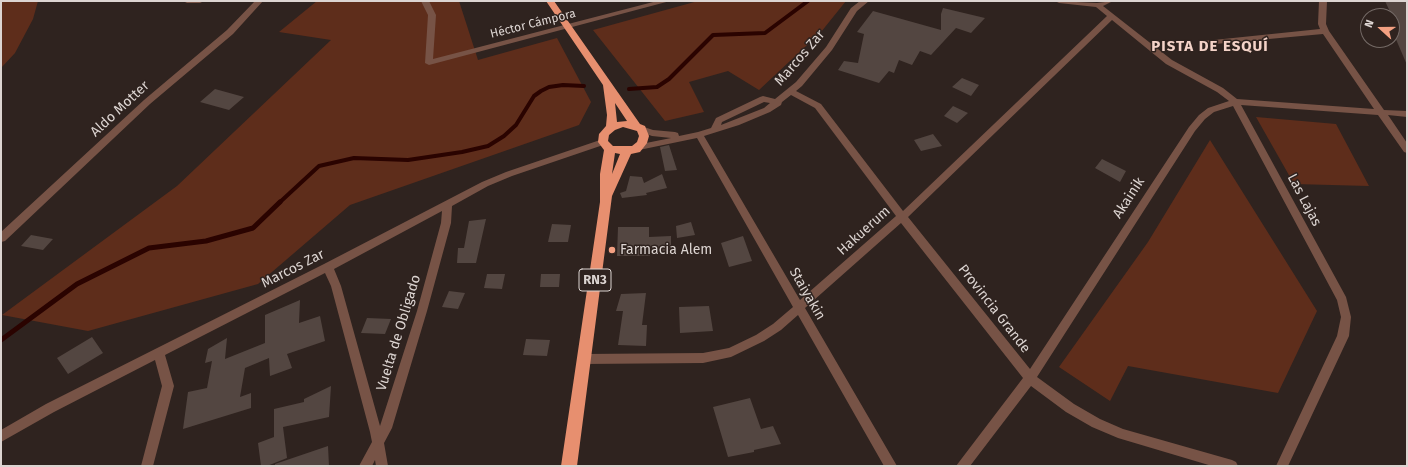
<!DOCTYPE html>
<html>
<head>
<meta charset="utf-8">
<style>
  body { margin:0 }
  #map { position:relative; width:1408px; height:467px; overflow:hidden; background:#2f231f; font-family:"Fira Sans",sans-serif }
  canvas { display:block }
  .frame { position:absolute; inset:0; border:2px solid #dcd4d1; pointer-events:none }
  .north { position:absolute; left:1360px; top:8px; width:40px; height:40px; box-sizing:border-box; background:#2f231f; border:1px solid #746a66; border-radius:50%; rotate:291deg; font-size:11px; font-weight:700; line-height:16px; text-align:center; color:#dcd4d1 }
  .north::after { content:''; display:block; margin:auto; width:14px; height:18px; background:#f3a082; clip-path:polygon(50% 0,100% 100%,50% 72%,0 100%) }
</style>
</head>
<body>
<div id="map">
<canvas width="1408" height="467"></canvas>
<div class="frame"></div>
<div class="north">N</div>
</div>
<script>
const c = document.querySelector('canvas').getContext('2d');
c.lineJoin = 'round';
function fillPath(path, color) {
  c.fillStyle = color;
  c.fill(path, 'evenodd');
}
function shape(rows) {
  const path = new Path2D();
  for (const r of rows) {
    path.moveTo(r[0], r[1]);
    for (let i = 2; i < r.length; i += 2) path.lineTo(r[i], r[i + 1]);
  }
  return path;
}
function strokePath(path, color, width, dash) {
  c.strokeStyle = color;
  c.lineWidth = width;
  c.lineCap = dash ? 'butt' : 'round';
  c.setLineDash(dash || []);
  c.stroke(path);
}
function drawText(font, color, halo, rows, align = 'center') {
  c.font = font + ' "Fira Sans",sans-serif';
  c.lineWidth = 3;
  c.setLineDash([]);
  c.textBaseline = 'middle';
  c.strokeStyle = halo;
  c.fillStyle = color;
  for (const [text, x, y, turn = 0] of rows) {
    c.save();
    c.translate(x, y);
    c.rotate((+turn || 0) * Math.PI / 180);
    c.textAlign = isNaN(turn) ? turn : align;
    if (halo) c.strokeText(text, 0, 0);
    c.fillText(text, 0, 0);
    c.restore();
  }
}
fillPath(shape([
  [1,1,38,1,33,19,15,53,1,68],
  [317,1,459,1,478,60,557,38,591,102,579,125,350,205,258,284,88,331,2,315,177,186,331,40,279,32],
  [698,1,846,1,821,32,759,90,728,71,689,82,704,112,665,121,593,30],
  [1256,117,1336,124,1369,186,1294,184],
  [1210,140,1317,311,1278,393,1128,366,1110,401,1059,367,1148,242]
]), '#5e2d1b');
strokePath(shape([
  [629,89,657,87,669,79,713,35,765,33,808,1],
  [279,203,319,166,354,158,408,160,462,152,488,146,504,136,516,125,534,96,541,91,549,87,563,85,584,86]
]), '#2a0300', 4);
strokePath(shape([
  [1,340,77,284,149,248,206,241,253,228,280,202]
]), '#2a0300', 5);
fillPath(shape([
  [1385,1,1407,1,1407,65,1392,30,1392,16],
  [943,8,985,18,971,33,956,28,931,55,920,51,912,65,899,60,894,73,889,71,879,83,838,70,844,61,858,63,864,34,857,32,873,11,941,30,941,14],
  [962,78,979,85,971,96,952,87],
  [215,89,244,97,229,110,200,102],
  [953,106,968,113,957,123,944,116],
  [933,134,942,146,921,151,914,140],
  [669,145,677,170,665,171,660,147],
  [1102,159,1126,171,1120,182,1095,168],
  [662,174,667,188,646,193,647,195,622,198,620,193,626,191,630,176,642,177,644,183],
  [486,219,476,263,457,263,458,248,464,248,469,221],
  [691,222,695,235,677,238,676,226],
  [552,224,571,225,568,242,548,242],
  [618,227,649,227,649,237,671,236,671,251,650,252,650,256,617,256],
  [31,235,53,239,43,250,21,246],
  [743,236,752,261,729,267,721,243],
  [487,274,505,274,502,289,484,288],
  [541,274,560,274,559,287,540,287],
  [449,291,465,293,458,309,442,307],
  [646,293,642,325,647,325,646,346,618,345,623,311,616,311,621,294],
  [300,300,299,323,320,316,325,341,287,354,292,368,270,376,269,358,245,368,240,397,251,393,251,408,183,429,188,392,207,388,212,361,205,363,208,349,227,338,225,359,265,343,265,315],
  [709,306,713,331,680,333,679,307],
  [367,318,391,319,385,334,361,333],
  [92,337,103,353,68,374,57,358],
  [526,339,550,340,547,356,523,355],
  [331,386,329,417,283,427,287,458,267,466,261,466,258,443,274,437,274,409,304,402,304,399],
  [750,398,761,429,773,426,781,444,754,450,754,452,728,457,713,407],
  [328,446,329,466,275,466,275,464]
]), '#534641');
fillPath(shape([
  [183,1,204,1,200,3,187,3,183,1],
  [255,1,263,1,233,34,150,104,5,241,1,242,1,232,144,100,227,30,255,1],
  [421,1,429,1,436,15,433,59,657,1,670,1,429,65,425,63,428,15,421,1],
  [860,1,869,1,857,11,832,50,802,86,796,91,821,104,903,211,1107,16,1096,7,1059,3,1055,1,1097,3,1113,1,1103,6,1172,60,1223,88,1237,99,1374,109,1323,34,1204,45,1200,43,1204,41,1320,29,1318,24,1319,1,1327,1,1326,24,1329,31,1384,110,1407,111,1407,117,1388,115,1407,143,1407,153,1404,152,1378,115,1241,105,1346,297,1351,317,1349,336,1288,466,1276,466,1337,336,1341,317,1337,300,1233,106,1214,112,1205,119,1195,131,1037,377,1074,404,1100,419,1123,429,1232,460,1236,462,1238,466,1212,466,1118,438,1092,427,1066,412,1031,386,970,466,956,466,1023,378,901,223,805,308,897,466,884,466,798,315,781,330,764,341,731,357,703,363,584,364,580,362,578,359,580,356,584,354,703,353,729,348,756,335,773,324,793,307,697,138,639,150,636,149,634,147,636,145,671,138,652,136,638,131,637,129,641,126,653,130,675,132,678,133,679,136,698,132,711,128,716,118,760,97,763,96,775,99,796,82,826,47,851,8,860,1],
  [1112,20,1166,64,1217,92,1229,101,1208,108,1199,115,1189,127,1030,369,908,217,1112,20],
  [791,95,815,108,896,216,800,300,704,136,739,125,770,112,781,105,782,102,791,95],
  [764,102,770,103,764,108,721,125,722,122,764,102],
  [603,139,606,140,607,142,606,144,512,176,488,186,452,206,451,223,427,311,392,428,384,443,388,466,376,466,375,460,372,466,359,466,372,442,370,432,331,286,325,273,165,355,174,386,153,466,141,466,162,386,155,360,54,412,1,442,1,430,46,404,324,264,482,182,506,172,603,139],
  [442,211,441,223,417,311,380,426,341,286,334,269,442,211]
]), '#775346');
fillPath(shape([
  [546,1,554,1,640,124,645,126,649,136,647,143,640,152,631,154,612,196,577,466,561,466,600,202,600,174,604,150,598,142,599,134,606,126,607,115,603,85,546,1],
  [615,103,627,121,617,122,615,103],
  [623,127,637,131,639,136,637,142,632,146,613,146,608,141,609,135,615,130,623,127],
  [615,153,620,154,612,174,615,153]
]), '#e78f6f');
for (const [x, y, r, color] of [
  [612,250,4,"#f3a082"]
]) {
  const dot = new Path2D();
  dot.arc(x, y, r, 0, 2 * Math.PI);
  c.fillStyle = color;
  c.fill(dot);
  strokePath(dot, '#2f231f', 1.5);
}
drawText('12px', '#dcd4d1', '#2f231f', [
  ["Héctor Cámpora",533,24,-14]
]);
for (const [x, y, w] of [
  [595,280,32]
]) {
  const box = new Path2D();
  box.roundRect(x - w / 2, y - 11, w, 22, 3);
  c.fillStyle = '#2f231f';
  c.fill(box);
  strokePath(box, '#dcd4d1', 1);
}
drawText('bold 13px', '#dcd4d1', null, [
  ["RN3",595,280]
]);
drawText('14px', '#dcd4d1', '#2f231f', [
  ["Marcos Zar",800,58,-49],
  ["Aldo Motter",120,109,-43],
  ["Akainik",1129,198,-57],
  ["Las Lajas",1304,200,62],
  ["Hakuerum",864,231,-42],
  ["Marcos Zar",293,269,-27],
  ["Staiyakin",807,294,60],
  ["Provincia Grande",994,309,52],
  ["Vuelta de Obligado",399,333,-73]
]);
drawText('14px', '#dcd4d1', '#2f231f', [
  ["Farmacia Alem",620,250]
], 'left');
c.letterSpacing = '1px';
drawText('bold 15px', '#f4d3c8', '#2f231f', [
  ["PISTA DE ESQUÍ",1210,47]
]);
c.letterSpacing = '0px';
</script>
</body>
</html>
